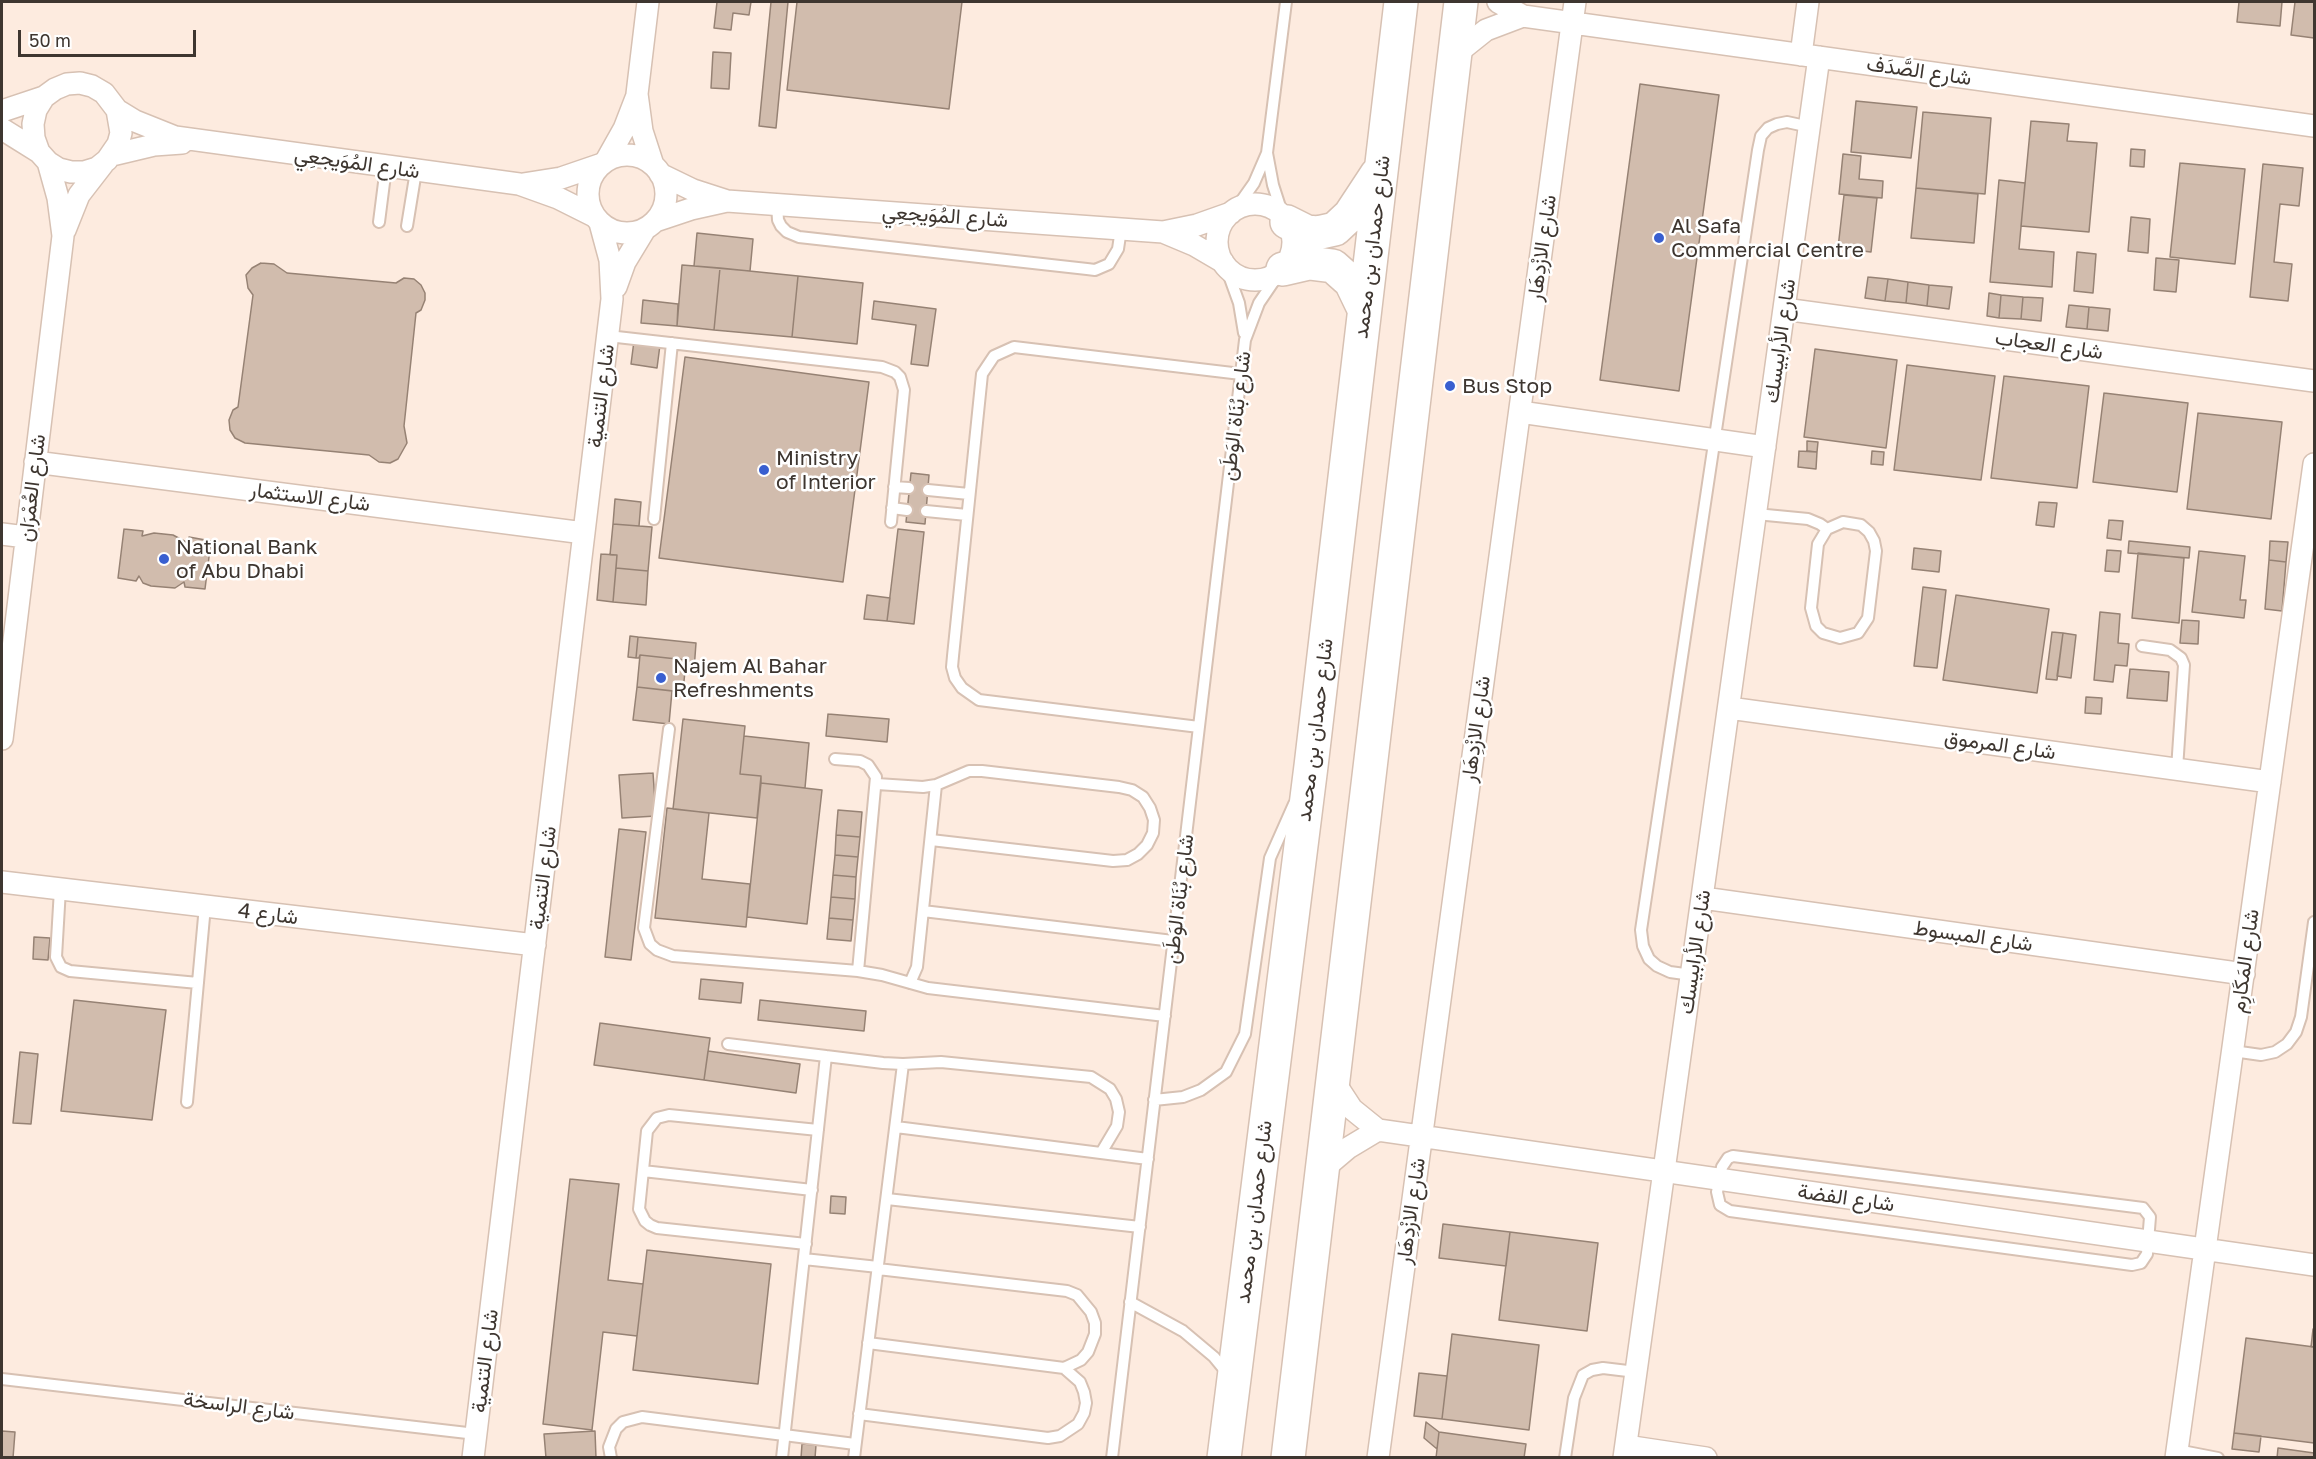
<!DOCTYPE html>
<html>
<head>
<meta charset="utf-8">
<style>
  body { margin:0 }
  #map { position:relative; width:2316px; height:1459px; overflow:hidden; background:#fdebdf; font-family:"Golos Text",sans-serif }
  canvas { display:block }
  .frame { position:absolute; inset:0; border:3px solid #3e3630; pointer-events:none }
  .scale { position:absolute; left:18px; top:30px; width:178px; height:27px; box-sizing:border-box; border:3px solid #3e3630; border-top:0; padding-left:8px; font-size:18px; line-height:21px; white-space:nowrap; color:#3e3630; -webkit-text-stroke:4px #fff; paint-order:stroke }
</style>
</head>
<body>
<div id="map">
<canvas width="2316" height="1459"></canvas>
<div class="frame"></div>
<div class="scale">50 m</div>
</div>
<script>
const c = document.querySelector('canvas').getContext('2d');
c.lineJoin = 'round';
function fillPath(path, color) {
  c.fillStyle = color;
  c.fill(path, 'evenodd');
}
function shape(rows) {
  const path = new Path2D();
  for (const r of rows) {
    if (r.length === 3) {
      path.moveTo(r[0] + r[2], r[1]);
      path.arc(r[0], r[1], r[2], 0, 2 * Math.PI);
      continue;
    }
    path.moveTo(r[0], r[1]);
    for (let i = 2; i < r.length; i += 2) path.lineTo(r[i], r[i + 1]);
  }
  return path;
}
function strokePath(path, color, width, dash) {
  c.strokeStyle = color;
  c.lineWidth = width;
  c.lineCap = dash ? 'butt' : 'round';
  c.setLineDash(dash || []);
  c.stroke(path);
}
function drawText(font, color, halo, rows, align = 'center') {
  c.font = font + ' "Golos Text",Vazirmatn,sans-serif';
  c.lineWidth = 5;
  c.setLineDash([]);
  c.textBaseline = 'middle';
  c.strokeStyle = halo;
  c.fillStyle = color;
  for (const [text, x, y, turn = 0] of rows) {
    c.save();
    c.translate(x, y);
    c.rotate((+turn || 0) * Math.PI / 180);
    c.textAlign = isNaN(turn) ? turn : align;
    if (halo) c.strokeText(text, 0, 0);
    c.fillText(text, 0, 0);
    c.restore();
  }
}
const building = shape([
  [717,2,751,2,749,15,733,13,731,30,714,28,717,2],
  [771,2,788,2,776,128,759,126,771,2],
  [797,2,962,2,949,109,787,90,797,2],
  [2239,2,2282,2,2280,26,2237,22,2239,2],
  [2295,2,2314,2,2314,38,2291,35,2295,2],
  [713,52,731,53,729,89,711,88,713,52],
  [1640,84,1719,95,1679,391,1600,380,1640,84],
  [1856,101,1917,107,1911,158,1851,152,1856,101],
  [1923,112,1991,118,1985,194,1916,188,1923,112],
  [2031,121,2069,124,2067,141,2097,143,2089,232,2021,226,2031,121],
  [2131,149,2145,150,2144,167,2130,166,2131,149],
  [1843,154,1861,156,1859,179,1883,181,1882,198,1839,194,1843,154],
  [2180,163,2245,169,2235,264,2170,257,2180,163],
  [2263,164,2303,168,2299,206,2280,204,2274,262,2292,264,2288,301,2250,297,2263,164],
  [1999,180,2025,183,2019,249,2054,252,2052,287,1990,282,1999,180],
  [1916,188,1978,194,1974,243,1911,238,1916,188],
  [1844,195,1877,198,1871,252,1838,248,1844,195],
  [2131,217,2150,219,2148,253,2128,251,2131,217],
  [697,233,753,239,750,271,694,266,697,233],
  [2077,252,2096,254,2093,293,2074,291,2077,252],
  [2156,258,2179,260,2176,292,2154,290,2156,258],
  [261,263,274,264,287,273,396,283,404,278,414,279,421,285,425,293,425,300,421,310,416,313,404,426,407,443,398,459,390,463,379,462,369,455,245,443,235,438,230,430,229,420,233,410,238,407,253,295,248,288,246,275,252,268,261,263],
  [682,265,720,268,714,330,677,326,682,265],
  [720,268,798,276,792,337,714,330,720,268],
  [798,276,863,283,857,344,792,337,798,276],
  [1868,277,1888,279,1885,301,1865,298,1868,277],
  [1888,279,1908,282,1906,303,1885,301,1888,279],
  [1908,282,1929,285,1927,306,1906,303,1908,282],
  [1929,285,1952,287,1949,309,1927,306,1929,285],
  [1989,293,2001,295,1999,318,1987,316,1989,293],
  [2001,295,2023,297,2021,319,1999,318,2001,295],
  [2023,297,2043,298,2041,321,2021,319,2023,297],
  [643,300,678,304,677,326,641,323,643,300],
  [874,301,936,309,928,366,911,364,916,325,872,319,874,301],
  [2069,305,2089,307,2087,329,2066,327,2069,305],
  [2089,307,2110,309,2108,331,2087,329,2089,307],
  [634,341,660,345,657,368,631,364,634,341],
  [1815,349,1897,360,1886,448,1804,437,1815,349],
  [685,357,869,382,843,582,659,558,685,357],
  [1907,365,1995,376,1981,480,1894,470,1907,365],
  [2004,376,2089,386,2077,488,1991,478,2004,376],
  [2104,393,2188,403,2177,492,2093,482,2104,393],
  [2198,413,2282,422,2271,519,2187,509,2198,413],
  [1807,441,1818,442,1817,452,1807,451,1807,441],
  [1799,451,1817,452,1816,469,1798,467,1799,451],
  [1872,451,1884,452,1883,465,1871,464,1872,451],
  [911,473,929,475,925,524,906,522,911,473],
  [615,499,641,502,639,526,613,524,615,499],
  [2039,502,2057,503,2054,527,2036,525,2039,502],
  [2109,520,2123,521,2121,540,2107,538,2109,520],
  [613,524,652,527,648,571,616,568,617,555,610,555,613,524],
  [124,529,143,531,142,536,154,533,173,535,188,543,189,537,211,541,205,589,185,587,184,582,175,588,151,586,143,583,139,576,136,581,118,578,124,529],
  [898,529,924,532,914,624,887,621,898,529],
  [2129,541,2190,547,2189,558,2128,553,2129,541],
  [2270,541,2288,542,2286,562,2269,560,2270,541],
  [1914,548,1941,551,1939,572,1912,569,1914,548],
  [2107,550,2121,551,2119,572,2105,571,2107,550],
  [2199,551,2245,556,2240,600,2246,600,2244,618,2192,612,2199,551],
  [2138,553,2184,558,2179,623,2132,618,2138,553],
  [601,554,617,555,613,602,597,600,601,554],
  [2269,560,2286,562,2282,611,2265,609,2269,560],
  [616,568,648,571,646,605,613,602,616,568],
  [1923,587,1946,590,1937,668,1914,666,1923,587],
  [867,595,890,598,887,621,864,619,867,595],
  [1956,595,2049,609,2037,693,1943,680,1956,595],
  [2100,612,2120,614,2118,643,2129,644,2127,666,2115,665,2113,682,2094,680,2100,612],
  [2182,620,2199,621,2198,644,2180,643,2182,620],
  [2052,632,2063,633,2057,680,2046,679,2052,632],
  [2063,633,2076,635,2071,678,2057,676,2063,633],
  [630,636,638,637,636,658,628,657,630,636],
  [638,637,696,643,694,670,685,669,686,660,640,655,639,658,636,658,638,637],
  [640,655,686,660,683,692,637,687,640,655],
  [2130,669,2169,672,2167,701,2127,698,2130,669],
  [637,687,672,691,669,724,633,720,637,687],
  [2086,697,2102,698,2101,714,2085,713,2086,697],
  [828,714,889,719,887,742,826,736,828,714],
  [683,719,745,726,740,774,761,776,757,818,673,809,683,719],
  [744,736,809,743,805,788,761,783,761,776,740,774,744,736],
  [653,773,656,816,622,818,619,775,653,773],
  [761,783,822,790,807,924,747,917,761,783],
  [667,808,709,813,702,879,750,884,746,927,655,918,667,808],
  [838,810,862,812,860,837,836,835,838,810],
  [619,829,646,832,631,960,605,957,619,829],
  [836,835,860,837,858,857,835,855,836,835],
  [835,855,858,857,856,877,833,875,835,855],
  [833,875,856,877,855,899,831,897,833,875],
  [831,897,855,899,853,920,829,918,831,897],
  [829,918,853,920,851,941,827,939,829,918],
  [34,937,50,938,48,960,33,959,34,937],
  [701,979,743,983,741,1003,699,999,701,979],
  [74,1000,166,1010,152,1120,61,1111,74,1000],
  [760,1000,866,1011,864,1031,758,1020,760,1000],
  [600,1023,710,1038,704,1080,594,1065,600,1023],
  [708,1051,800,1064,796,1093,704,1080,708,1051],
  [20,1052,38,1054,31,1124,13,1123,20,1052],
  [570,1179,619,1184,608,1280,643,1284,637,1336,603,1332,592,1430,543,1424,570,1179],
  [831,1196,846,1197,845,1214,830,1213,831,1196],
  [1443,1224,1510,1232,1506,1266,1439,1258,1443,1224],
  [1510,1232,1598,1243,1587,1331,1499,1320,1510,1232],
  [647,1250,771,1264,758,1384,633,1370,647,1250],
  [2313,1329,2314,1329,2314,1347,2311,1347,2313,1329],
  [1452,1334,1539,1345,1529,1430,1442,1419,1452,1334],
  [2246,1338,2314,1347,2314,1443,2234,1433,2246,1338],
  [1419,1373,1447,1376,1442,1419,1414,1416,1419,1373],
  [1426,1422,1439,1432,1437,1449,1424,1438,1426,1422],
  [2,1431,15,1432,13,1458,2,1458,2,1431],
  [595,1431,596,1458,546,1458,544,1434,595,1431],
  [1439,1432,1526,1444,1524,1458,1436,1458,1439,1432],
  [2234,1433,2261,1436,2259,1452,2232,1449,2234,1433],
  [802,1444,816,1445,815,1458,801,1458,802,1444],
  [2278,1448,2314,1453,2314,1458,2277,1458,2278,1448]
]);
fillPath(building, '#d1bcad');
strokePath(building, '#968274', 1.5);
const lane = shape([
  [1267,153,1273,185,1283,216],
  [777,205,778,220,781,226,787,232,799,237,1087,269,1095,270,1109,264,1118,249,1121,229],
  [1235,210,1254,183,1267,153,1286,2],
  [379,222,386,167],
  [407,226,416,171],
  [1226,267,1239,303,1244,333],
  [608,336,882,367,895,372,900,377,904,390,891,522],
  [894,487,909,488],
  [928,490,969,494],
  [892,508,907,510],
  [926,511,967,515],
  [1756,514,1808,519,1820,524,1827,529],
  [654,519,672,343],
  [1843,522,1861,525,1869,532,1874,541,1876,551,1868,618,1858,633,1840,638,1823,633,1816,626,1811,608,1818,544,1827,529,1843,522],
  [2142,646,2170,650,2181,658,2184,665,2177,769],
  [1199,727,979,700,962,688,955,678,952,667,953,656,982,374,994,356,1014,347,1241,374],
  [669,729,644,928,650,944,657,950,673,956,858,971,882,975,928,988,1165,1016],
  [835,759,860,761,868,765,876,777,858,971],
  [877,784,923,787,936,785,969,771,982,771,1119,787,1132,790,1143,797,1150,808,1154,820,1153,833,1147,845,1138,854,1127,860,1113,861,931,840],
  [60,889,56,957,61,967,70,971,198,983],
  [923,911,1173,941],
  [1692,975,1670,972,1657,966,1649,959,1643,946,1641,930,1758,150,1761,136,1768,128,1777,124,1787,122,1810,127],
  [910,983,917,967,936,785],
  [728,1044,883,1063,903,1064,941,1062,1091,1077,1110,1089,1116,1099,1119,1112,1117,1126,1101,1153],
  [2233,1051,2261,1055,2275,1052,2287,1044,2296,1032,2301,1017,2314,922],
  [1154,1100,1183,1097,1201,1090,1226,1072,1245,1034,1270,858,1294,804],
  [187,1102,205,906],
  [896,1127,1148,1159],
  [1733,1156,2143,1208,2150,1217,2147,1254,2141,1263,2132,1265,1730,1211,1720,1205,1717,1192,1722,1167,1728,1158,1733,1156],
  [643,1171,812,1190],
  [887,1199,1140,1227],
  [806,1244,657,1228,650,1225,645,1221,639,1209,647,1131,657,1118,669,1115,818,1130],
  [804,1259,878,1267],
  [878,1269,1067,1291,1077,1295,1091,1312,1095,1323,1095,1334,1088,1352,1081,1360,1064,1368],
  [1130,1302,1183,1331,1214,1357,1228,1374],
  [2,1379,476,1434],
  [859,1414,1048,1438,1060,1436,1078,1424,1084,1413,1086,1403,1084,1392,1080,1382,1064,1368,868,1343],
  [2177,1450,2218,1458],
  [611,1458,609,1447,616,1429,623,1422,642,1417,855,1444],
  [782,1458,826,1056],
  [854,1458,903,1064],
  [1112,1458,1245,340,1259,303,1280,272],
  [1565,1458,1574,1398,1583,1375,1592,1370,1603,1368,1636,1372]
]);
const street = shape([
  [648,2,637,94,642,131,653,165],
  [1498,2,1523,16,2314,126],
  [1456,54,1486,30,1523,16],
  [1801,55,1808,2],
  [117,110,121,133,118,144,107,160,97,168,84,172,71,172,59,169,48,162,39,152,34,138,33,124,36,110,44,97,55,89,67,84,80,83,92,86,104,93,117,110,135,121,175,137,519,184,558,198,594,216],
  [2,111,44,97],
  [2,129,39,152],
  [112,155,154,145,182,143],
  [627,194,39],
  [606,161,624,129,636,98],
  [660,174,693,190,727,201,1163,232,1197,225,1231,213],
  [523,184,561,178,602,164],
  [1255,242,38],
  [655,221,691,209,727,201],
  [65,230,79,195,103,164],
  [1163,232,1194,245,1223,262],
  [616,287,625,262,645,229],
  [1784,309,2314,381],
  [1520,412,1765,447],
  [35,462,584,533],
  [2,534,26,537],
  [1729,708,2270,782],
  [2,739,63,236,58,198,48,162],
  [2,882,535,945],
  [1703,898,2244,974],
  [1333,1080,1352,1109,1378,1130,2314,1265],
  [1322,1170,1348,1148,1378,1130],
  [1626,1446,1706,1458],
  [473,1458,612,299,610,260,600,223],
  [1378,1458,1575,2],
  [1624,1458,1819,57],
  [2176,1458,2314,464]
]);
const primary = shape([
  [1287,222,1307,232,1317,233,1335,229,1350,215,1377,174],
  [1283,269,1309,263,1333,266,1351,282,1364,309],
  [1224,1458,1311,766,1401,2],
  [1288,1458,1461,2]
]);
strokePath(lane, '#d7c1b3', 14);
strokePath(street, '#d7c1b3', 24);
strokePath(primary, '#d7c1b3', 36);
strokePath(lane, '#fff', 10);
strokePath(street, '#fff', 21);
strokePath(primary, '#fff', 33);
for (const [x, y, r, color] of [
  [1659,238,6,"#395fd0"],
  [1450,386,6,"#395fd0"],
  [764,470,6,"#395fd0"],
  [164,559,6,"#395fd0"],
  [661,678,6,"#395fd0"]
]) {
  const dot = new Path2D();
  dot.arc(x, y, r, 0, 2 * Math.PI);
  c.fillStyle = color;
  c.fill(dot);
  strokePath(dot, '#fff', 2);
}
drawText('21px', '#3e3630', '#fff', [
  ["شارع الصَّدَف",1919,71,8],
  ["شارع المُوَيجعِي",357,163,8],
  ["شارع المُوَيجعِي",945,216,4],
  ["شارع حمدان بن محمد",1372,247,-83],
  ["شارع الازْدِهَار",1542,248,-82],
  ["شارع الأرابيسك",1780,341,-82],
  ["شارع العجاب",2049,345,8],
  ["شارع التنمية",601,396,-83],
  ["شارع بُنَاة الوَطَن",1236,416,-83],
  ["شارع العُمْرَان",32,488,-83],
  ["شارع الاستثمار",310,497,7],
  ["شارع الازْدِهَار",1476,729,-82],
  ["شارع حمدان بن محمد",1315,730,-83],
  ["شارع المرموق",2000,745,8],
  ["شارع التنمية",543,878,-83],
  ["شارع بُنَاة الوَطَن",1179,899,-83],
  ["شارع 4",268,914,7],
  ["شارع المبسوط",1973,936,8],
  ["شارع الأرابيسك",1695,952,-82],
  ["شارع المَكَارِم",2245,961,-82],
  ["شارع الفضة",1846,1198,8],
  ["شارع الازْدِهَار",1411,1211,-82],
  ["شارع حمدان بن محمد",1254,1212,-83],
  ["شارع التنمية",485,1361,-83],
  ["شارع الراسخة",239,1406,7]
]);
drawText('21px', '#3e3630', '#fff', [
  ["Al Safa",1671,226],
  ["Commercial Centre",1671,250],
  ["Bus Stop",1462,386],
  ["Ministry",776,458],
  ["of Interior",776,482],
  ["National Bank",176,547],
  ["of Abu Dhabi",176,571],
  ["Najem Al Bahar",673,666],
  ["Refreshments",673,690]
], 'left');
</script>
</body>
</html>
